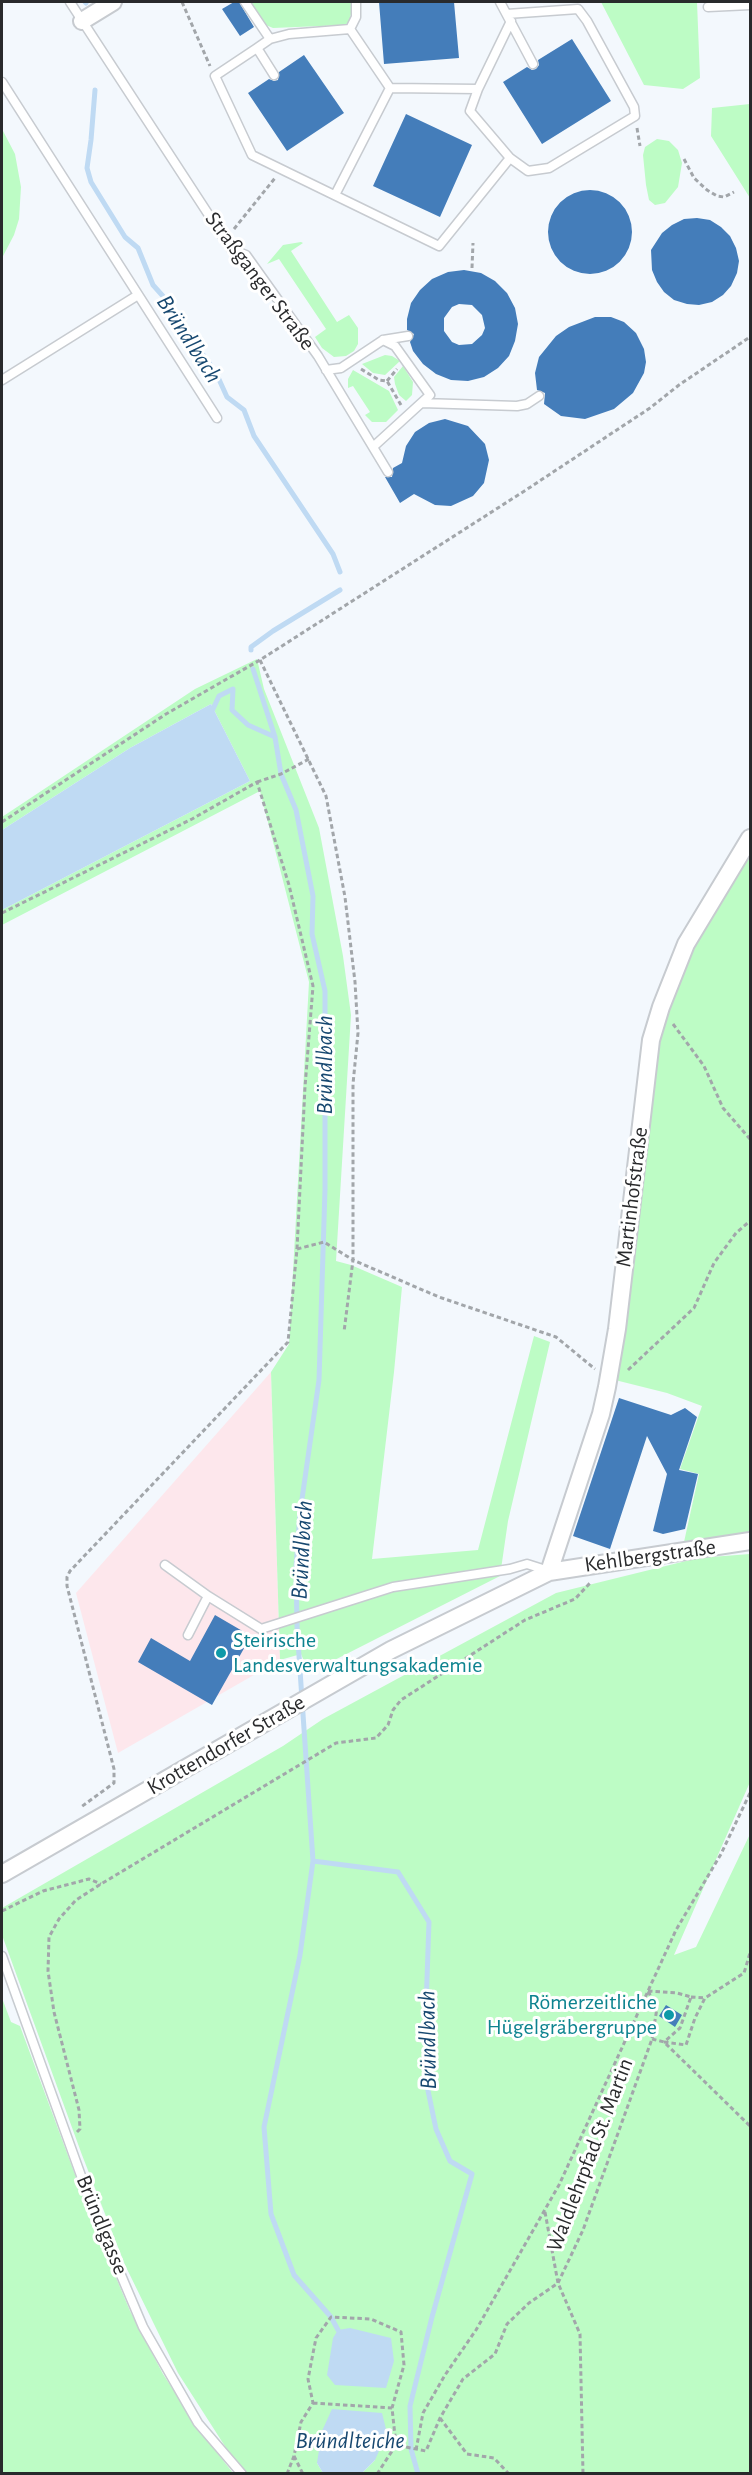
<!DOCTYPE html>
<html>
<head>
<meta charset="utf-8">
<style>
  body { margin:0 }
  #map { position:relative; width:752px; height:2475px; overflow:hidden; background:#f3f8fd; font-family:"Alegreya Sans",sans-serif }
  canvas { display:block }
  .frame { position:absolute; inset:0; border:3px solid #292a2c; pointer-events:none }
</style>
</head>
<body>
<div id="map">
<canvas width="752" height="2475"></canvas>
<div class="frame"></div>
</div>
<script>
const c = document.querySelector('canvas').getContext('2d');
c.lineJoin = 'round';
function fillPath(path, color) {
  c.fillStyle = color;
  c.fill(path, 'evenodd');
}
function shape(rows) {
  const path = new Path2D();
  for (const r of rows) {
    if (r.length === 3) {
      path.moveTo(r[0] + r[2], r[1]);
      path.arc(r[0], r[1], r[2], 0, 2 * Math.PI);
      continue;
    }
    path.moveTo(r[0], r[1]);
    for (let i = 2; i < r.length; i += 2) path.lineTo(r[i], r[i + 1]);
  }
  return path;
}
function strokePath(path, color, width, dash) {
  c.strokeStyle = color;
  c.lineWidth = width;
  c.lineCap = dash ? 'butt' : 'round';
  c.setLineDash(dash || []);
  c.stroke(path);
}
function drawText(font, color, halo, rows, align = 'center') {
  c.font = font + ' "Alegreya Sans",sans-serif';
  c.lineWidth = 6;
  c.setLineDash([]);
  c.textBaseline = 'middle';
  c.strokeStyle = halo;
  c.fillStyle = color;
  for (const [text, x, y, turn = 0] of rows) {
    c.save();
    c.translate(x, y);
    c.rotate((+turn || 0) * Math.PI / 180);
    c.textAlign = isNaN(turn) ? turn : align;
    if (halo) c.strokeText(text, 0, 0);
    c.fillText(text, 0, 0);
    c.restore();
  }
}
fillPath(shape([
  [271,1372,280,1660,118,1753,76,1593]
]), '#fde7ec');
fillPath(shape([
  [249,2,352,2,351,14,349,22,345,25,273,28,261,23],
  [601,2,697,2,700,78,683,89,644,85],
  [750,104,750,198,711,136,712,108],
  [2,129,15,154,21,187,19,219,14,235,2,258],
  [657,139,669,141,678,150,682,163,678,187,665,203,655,205,649,200,646,185,643,155,645,147],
  [301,242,303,243,291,251,337,322,349,315,358,328,358,344,354,351,346,356,334,357,322,348,315,337,326,329,279,259,267,264,283,245],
  [385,355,392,356,400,361,385,375,373,373,362,364],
  [403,366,413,382,412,395,406,401,399,395,395,384,394,377],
  [353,370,389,391,398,410,386,422,372,422,365,415,370,412,353,386,348,388,348,379],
  [257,659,264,689,319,828,343,956,351,1015,336,1261,351,1265,402,1287,394,1372,372,1559,478,1550,534,1336,550,1342,508,1521,500,1576,309,1673,301,1654,280,1660,271,1372,289,1344,309,982,260,791,2,925,2,910,250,781,211,704,130,748,2,830,2,817,195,689],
  [750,853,750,1532,684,1542,699,1474,680,1469,702,1406,667,1393,611,1379,658,1031,687,948],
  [750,1554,750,1782,674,1955,696,1947,750,1834,750,2473,362,2473,375,2460,317,2463,323,2473,247,2473,237,2465,178,2373,125,2265,82,2155,2,1935,2,1908,283,1746,323,1719,556,1593,698,1558],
  [2,1998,11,2022,20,2026,90,2215,130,2311,163,2374,200,2431,233,2473,2,2473]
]), '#bdfcc5');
fillPath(shape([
  [211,704,250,781,2,910,2,830,130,748],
  [350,2328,391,2338,394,2361,386,2388,335,2385,327,2375,333,2338,338,2330],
  [332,2409,382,2413,387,2433,375,2460,362,2473,323,2473,317,2463,322,2431]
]), '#bfdaf3');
strokePath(shape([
  [85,2,86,3],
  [95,90,91,140,87,168,91,182,125,237,138,248,153,285,170,304,179,326,205,357,217,375,227,397,244,410,254,436,333,554,340,572],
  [251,650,251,647,273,631,340,590],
  [253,669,275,737,281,774,296,810,313,896,312,934,325,991,325,1189,319,1380,300,1513,296,1567,297,1626,313,1861,398,1872,429,1922,425,2036,432,2057,426,2081,436,2129,450,2161,472,2174,432,2317,410,2406,411,2449,418,2474],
  [213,709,219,696,233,689,232,710,248,725,275,737],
  [313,1861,300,1955,264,2127,271,2214,294,2275,331,2317,338,2330]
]), '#bfdaf3', 5);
fillPath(shape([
  [234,2,239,2,254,27,240,36,222,9],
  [379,2,454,2,459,58,384,64],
  [572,39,611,101,542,144,503,82,527,67,532,70,536,69,539,65,538,60],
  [304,55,344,113,287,151,248,93,269,79,274,81,278,80,279,72],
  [406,114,472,145,440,217,373,186],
  [590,232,42],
  [697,218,710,220,721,227,730,236,736,248,739,261,737,273,731,286,723,295,712,302,699,305,687,304,674,300,664,292,657,282,652,270,651,250,662,233,672,225,684,219],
  [464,270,481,273,495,281,507,293,515,308,518,324,515,341,509,356,498,368,484,377,468,381,451,380,436,374,423,364,413,351,410,342,414,334,407,330,407,319,411,303,420,290,432,279,448,272],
  [459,304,472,305,482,315,485,328,482,335,472,344,459,345,452,342,444,331,444,318,452,307],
  [595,317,611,317,624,322,636,333,644,349,646,362,644,373,633,393,614,409,585,419,561,416,544,404,545,393,537,390,535,373,539,357,556,336,569,327],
  [445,419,468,426,485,444,489,460,484,483,473,496,451,506,435,505,414,494,400,503,385,477,392,477,393,468,402,463,406,446,415,432,429,423],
  [619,1398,671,1415,685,1408,697,1417,679,1470,698,1474,685,1529,663,1534,653,1531,667,1474,647,1436,610,1549,573,1536],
  [215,1615,251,1636,212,1705,138,1662,151,1638,190,1661],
  [666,2005,682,2015,675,2027,659,2016]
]), '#447dba');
const service = shape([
  [70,2,231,249,246,255,318,356,388,472],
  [245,2,270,39,289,34,350,29,390,88,478,89,511,21],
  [500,2,533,64],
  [708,7,750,5],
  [350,29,356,17,356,2],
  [270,39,257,48,274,75],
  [257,48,215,76,252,155,439,246,510,158],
  [2,82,217,418],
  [478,89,470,111,510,158,528,171,549,168,635,116,634,107,587,21,578,9,507,14],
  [335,195,390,88],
  [326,370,341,368,383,340,408,336],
  [2,380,138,295],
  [422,403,517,406,527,404,539,396],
  [373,447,430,395,395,346,383,340],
  [165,1565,208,1596],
  [188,1635,208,1596,261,1629,393,1587,510,1569,527,1564,549,1571],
  [2,1956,93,2209,143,2327,198,2423,242,2474]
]);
const minor = shape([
  [82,21,113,2],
  [549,1572,601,1414,607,1387,617,1329,651,1040,661,1007,686,944,750,838],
  [2,1874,391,1650,549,1572,750,1541]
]);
strokePath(service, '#c7cbd0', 11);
strokePath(minor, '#c7cbd0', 20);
strokePath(shape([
  [182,2,210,66],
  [637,128,640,146],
  [684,159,694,178,707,190,717,196,724,197,734,192],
  [234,229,275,178],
  [472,268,473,243],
  [361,369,379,380,387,381,401,405],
  [387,381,397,369],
  [260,660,326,796,345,897,355,982,358,1033,353,1084,353,1260,439,1297,556,1337,595,1369],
  [257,782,281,774,309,759],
  [2,822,166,714,260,660,526,490,650,408,679,385,750,337],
  [2,913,192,819,257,782,289,885,313,986,305,1087,297,1249,288,1342,70,1571,67,1577,67,1586,114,1769,114,1783,81,1807],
  [673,1024,704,1066,723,1108,750,1139],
  [297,1249,324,1242,353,1260,344,1332],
  [628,1370,694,1308,714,1263,736,1233,750,1221],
  [2,1911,43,1891,89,1879,101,1884],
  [648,1991,677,1993,691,1997,680,2028,664,2042],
  [691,1997,705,1998],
  [652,2039,664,2042,750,2126],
  [664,2042,686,2045,695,2018,705,1998,744,1973,750,1953],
  [77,2132,80,2129,79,2110,54,2012,48,1971,49,1937,59,1919,76,1900,101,1884,336,1743,376,1738,388,1725,393,1710,401,1700,525,1620,575,1599,590,1583],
  [545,2212,558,2283,580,2334,583,2474],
  [313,2403,392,2408],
  [440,2418,467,2454,494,2458,509,2474],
  [416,2450,423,2413,445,2375,476,2330,559,2185,676,1930,721,1854,750,1793],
  [294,2456,303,2474],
  [287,2474,294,2456,301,2422,313,2403,308,2379,316,2338,331,2317,371,2319,401,2332,404,2365,392,2408,396,2445],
  [377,2474,396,2445,426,2451,440,2418,463,2379,495,2354,507,2324,529,2303,558,2283,583,2230,652,2039,657,2008,648,1991]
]), '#a2a6aa', 3, [4.5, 3]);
strokePath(service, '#fff', 8);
strokePath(minor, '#fff', 16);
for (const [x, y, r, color] of [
  [221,1653,6,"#0f9aa8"],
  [669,2015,6,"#0f9aa8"]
]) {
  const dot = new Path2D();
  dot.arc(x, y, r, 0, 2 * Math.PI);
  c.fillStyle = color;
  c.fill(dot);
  strokePath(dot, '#fff', 2);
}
drawText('22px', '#292a2c', '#fff', [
  ["Straßganger Straße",260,281,53],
  ["Martinhofstraße",632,1197,-83],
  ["Kehlbergstraße",650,1556,-8],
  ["Krottendorfer Straße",226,1745,-30],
  ["Waldlehrpfad St. Martin",590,2155,-69],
  ["Bründlgasse",102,2225,68]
]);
drawText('22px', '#0d838f', '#fff', [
  ["Steirische",233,1640],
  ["Landesverwaltungsakademie",233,1665],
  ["Römerzeitliche",657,2002,"right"],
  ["Hügelgräbergruppe",657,2027,"right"]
], 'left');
drawText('italic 24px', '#174870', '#fff', [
  ["Bründlbach",189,339,57],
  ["Bründlbach",325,1065,-90],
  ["Bründlbach",302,1550,-87],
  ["Bründlbach",428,2040,-91],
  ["Bründlteiche",350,2441]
]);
</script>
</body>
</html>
